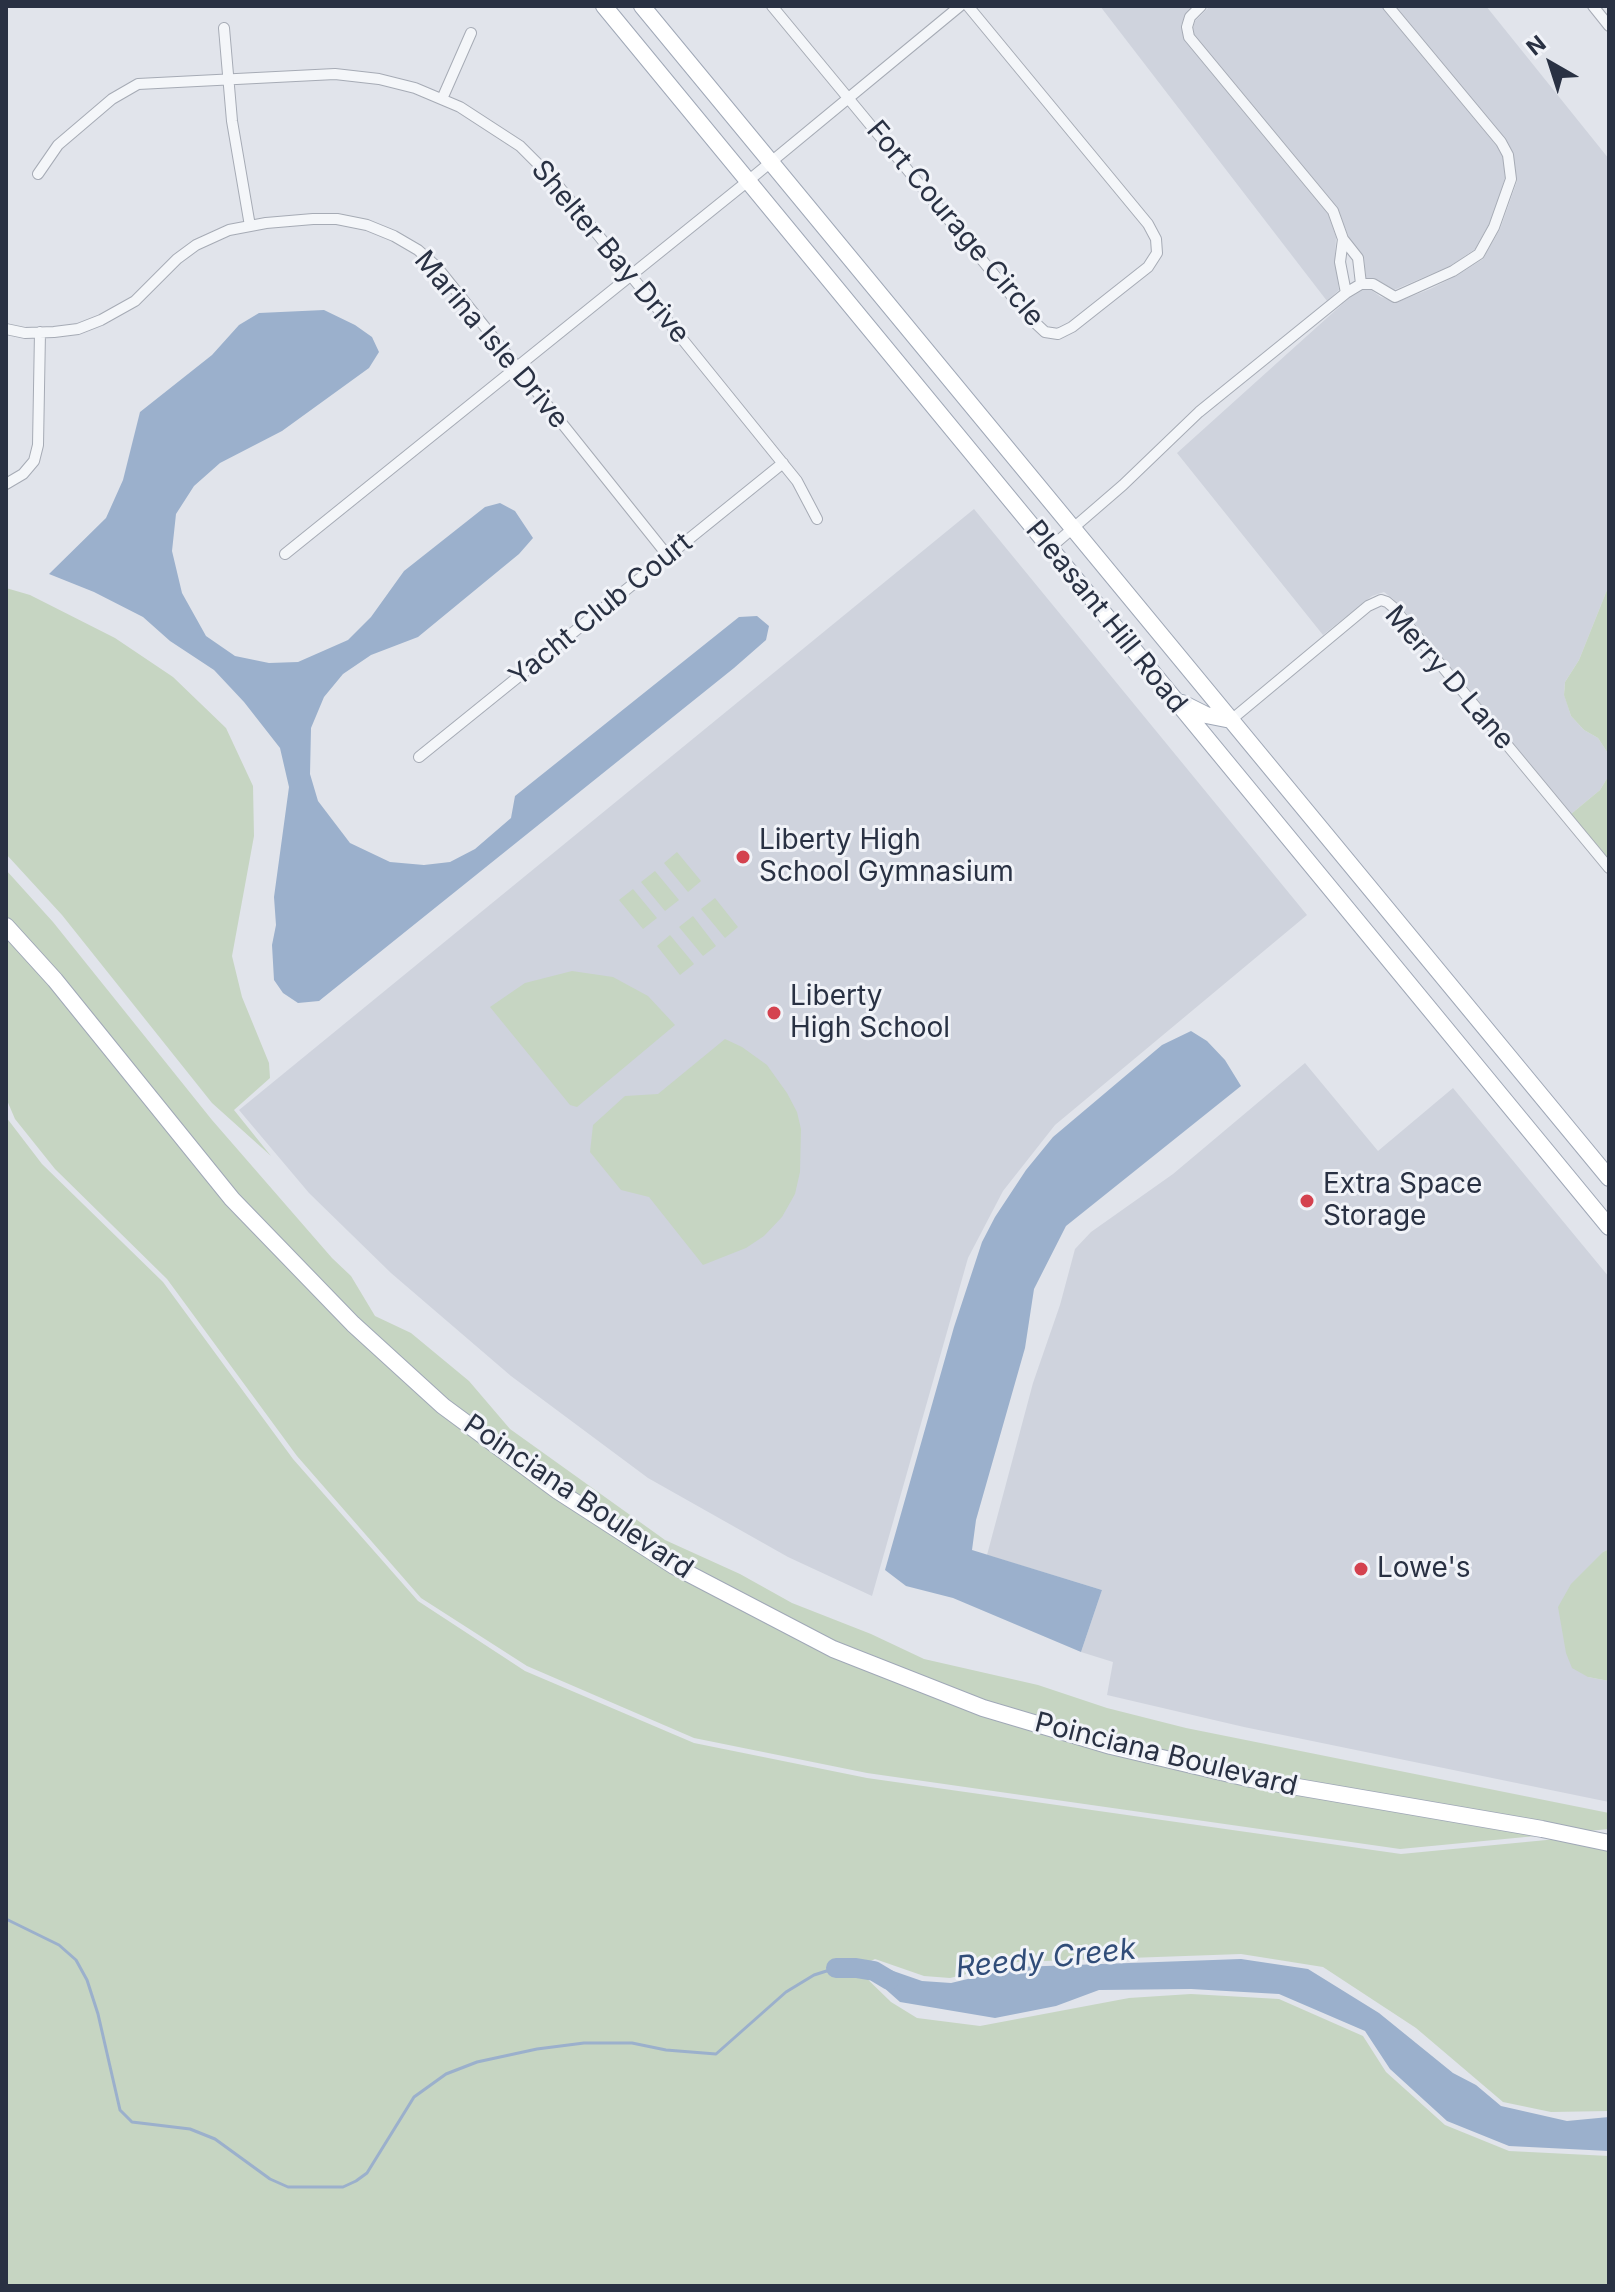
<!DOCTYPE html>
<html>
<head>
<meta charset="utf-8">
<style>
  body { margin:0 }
  #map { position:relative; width:1615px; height:2292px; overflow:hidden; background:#e1e4eb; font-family:Inter,sans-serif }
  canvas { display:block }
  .frame { position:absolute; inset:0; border:8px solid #293143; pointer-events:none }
  .north { position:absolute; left:1511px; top:24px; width:80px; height:80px; -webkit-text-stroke:6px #f1f3f8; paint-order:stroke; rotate:321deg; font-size:22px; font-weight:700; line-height:32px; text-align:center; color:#293143 }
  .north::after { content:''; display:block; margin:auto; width:28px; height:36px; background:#293143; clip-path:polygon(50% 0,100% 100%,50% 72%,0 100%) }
</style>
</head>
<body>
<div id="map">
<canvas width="1615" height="2292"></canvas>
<div class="frame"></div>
<div class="north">N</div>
</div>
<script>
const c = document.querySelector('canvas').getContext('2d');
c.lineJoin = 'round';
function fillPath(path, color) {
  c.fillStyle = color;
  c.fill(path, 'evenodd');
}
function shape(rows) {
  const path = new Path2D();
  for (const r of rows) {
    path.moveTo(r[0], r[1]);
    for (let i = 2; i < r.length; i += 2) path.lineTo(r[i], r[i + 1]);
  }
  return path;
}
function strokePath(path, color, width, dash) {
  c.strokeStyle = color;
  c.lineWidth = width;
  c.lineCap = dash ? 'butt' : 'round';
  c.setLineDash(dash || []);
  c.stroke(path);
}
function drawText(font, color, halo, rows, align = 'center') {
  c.font = font + ' Inter,sans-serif';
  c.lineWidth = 6;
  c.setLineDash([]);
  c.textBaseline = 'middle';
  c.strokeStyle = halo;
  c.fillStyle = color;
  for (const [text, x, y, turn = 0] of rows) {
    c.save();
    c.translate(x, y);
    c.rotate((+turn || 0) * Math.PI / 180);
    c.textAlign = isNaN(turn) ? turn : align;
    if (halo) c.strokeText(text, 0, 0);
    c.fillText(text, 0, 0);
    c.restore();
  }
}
fillPath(shape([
  [1100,6,1192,6,1181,25,1185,41,1328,214,1336,237,1335,262,1339,290,1327,301],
  [1210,6,1381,6,1496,145,1503,157,1505,178,1499,197,1489,224,1475,249,1450,266,1394,290,1376,279,1366,278,1364,258,1349,238,1337,207,1194,35,1193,28,1195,21],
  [1395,6,1486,6,1609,159,1609,585,1579,660,1565,682,1564,694,1571,716,1584,730,1598,738,1609,755,1609,775,1600,790,1571,814,1398,603,1384,592,1372,596,1323,635,1177,453,1348,299,1363,290,1371,290,1381,297,1397,302,1430,289,1456,276,1483,259,1500,229,1517,181,1513,153,1505,139],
  [974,509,1307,915,1055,1125,1003,1191,968,1258,872,1596,788,1557,648,1478,511,1376,391,1273,309,1193,239,1110],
  [1305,1063,1378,1151,1453,1088,1609,1277,1609,1549,1603,1552,1588,1677,1609,1681,1609,1802,1244,1727,1107,1695,1113,1662,1081,1652,1102,1590,987,1555,1033,1383,1060,1305,1075,1249,1091,1232,1173,1174]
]), '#cfd3dd');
fillPath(shape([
  [1609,585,1609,755,1598,738,1584,730,1571,716,1564,695,1565,682,1579,660],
  [6,588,30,595,115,638,173,677,226,728,253,786,254,836,232,956,242,997,269,1063,270,1078,234,1110,271,1156,212,1103,62,915,6,854],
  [1609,775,1609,860,1571,814,1600,790],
  [677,852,701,881,688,892,664,863],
  [6,870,53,922,212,1120,332,1258,351,1276,375,1316,411,1333,469,1381,510,1429,665,1540,740,1574,792,1603,871,1634,924,1659,1038,1685,1107,1708,1186,1728,1609,1813,1609,1829,1400,1849,867,1773,694,1738,527,1666,421,1598,297,1456,167,1279,55,1169,15,1119,6,1098],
  [655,871,679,900,665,911,641,882],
  [633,889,657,918,643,929,619,900],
  [715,898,738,927,725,938,701,909],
  [693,916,716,946,703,956,679,927],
  [670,935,694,964,680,975,657,946],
  [572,971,613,977,648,996,675,1025,577,1107,570,1105,490,1007,525,983],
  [725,1039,742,1047,767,1065,787,1093,797,1112,801,1129,800,1172,795,1194,782,1217,764,1236,746,1248,703,1265,649,1197,621,1190,590,1152,593,1125,625,1096,658,1094],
  [6,1117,42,1164,163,1282,293,1459,418,1601,525,1671,694,1743,867,1778,1401,1854,1609,1834,1609,2111,1551,2112,1503,2102,1416,2028,1323,1967,1241,1954,1017,1962,950,1978,924,1976,875,1959,856,1968,891,2002,917,2018,980,2026,1129,1998,1191,1994,1279,1999,1363,2036,1386,2072,1445,2125,1509,2151,1609,2156,1609,2286,6,2286],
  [1609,1549,1609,1681,1588,1677,1572,1668,1566,1653,1558,1607,1571,1584,1603,1552]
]), '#c6d5c2');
fillPath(shape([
  [324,310,355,325,372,337,379,352,369,368,282,431,220,463,194,486,176,514,172,551,182,593,206,636,235,656,269,663,298,662,348,640,371,617,404,571,485,507,500,503,515,511,533,538,519,554,418,637,371,655,343,674,324,697,311,728,310,774,318,801,350,843,390,862,424,865,450,862,475,849,511,818,515,796,739,617,757,616,769,626,766,640,734,668,319,1001,298,1003,283,993,274,980,272,945,276,925,274,897,289,787,280,748,244,702,214,670,170,641,143,617,94,592,49,574,106,518,123,480,140,412,212,355,239,325,259,313],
  [1191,1031,1207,1041,1225,1060,1241,1086,1066,1226,1034,1289,1025,1348,976,1520,972,1550,1102,1590,1081,1652,953,1598,906,1586,885,1570,954,1327,982,1242,995,1217,1026,1170,1053,1137,1162,1045],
  [1241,1959,1308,1969,1379,2013,1453,2073,1476,2085,1501,2106,1567,2121,1609,2117,1609,2151,1509,2146,1447,2121,1390,2069,1365,2031,1279,1994,1191,1989,1099,1990,1056,2006,995,2018,900,2002,864,1970,876,1965,922,1981,951,1983,1018,1967]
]), '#9bb0cc');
strokePath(shape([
  [6,1919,59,1945,76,1960,87,1980,98,2014,120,2110,132,2122,190,2129,215,2139,270,2179,288,2187,343,2187,356,2181,367,2173,414,2097,446,2074,477,2062,537,2049,584,2043,632,2043,666,2050,716,2054,786,1992,814,1975,836,1968]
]), '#9bb0cc', 3);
strokePath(shape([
  [836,1968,856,1968,874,1971,889,1980]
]), '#9bb0cc', 20);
const street = shape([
  [772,6,1030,318,1045,332,1058,334,1072,327,1148,267,1157,253,1156,239,1148,224,968,6],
  [1201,6,1190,17,1187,27,1189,37,1333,211,1343,239,1340,262,1346,293],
  [1593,6,1609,26],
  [224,28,232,121,250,226],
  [442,99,471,33],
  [38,174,58,145,112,99,138,84,335,74,379,79,415,88,460,107,520,146,552,178,797,481,817,519],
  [1343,239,1358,258,1361,284],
  [6,329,25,333,54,332,78,329,101,320,135,301,177,259,196,245,229,230,266,223,313,219,337,219,367,225,394,236,418,250,437,267,668,556],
  [6,484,23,474,34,461,38,445,40,332],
  [1050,548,1123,485,1199,412,1346,293,1361,284,1373,284,1395,297,1453,271,1479,254,1494,227,1511,179,1508,155,1501,142,1388,6],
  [285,554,748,181,960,6],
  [1231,720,1368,606,1381,600,1387,602,1393,607,1609,868],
  [419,757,783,463]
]);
const primary = shape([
  [604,6,1609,1227],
  [642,6,1609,1178],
  [1182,703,1206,715,1231,720],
  [6,926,55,980,232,1199,353,1324,443,1406,558,1491,674,1566,833,1649,983,1708,1111,1746,1251,1779,1542,1829,1609,1843]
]);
strokePath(street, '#a6abb5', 12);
strokePath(primary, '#a0a8b7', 18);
strokePath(street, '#f4f6f9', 10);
strokePath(primary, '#fff', 16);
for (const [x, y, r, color] of [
  [743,857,8,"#d4424f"],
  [774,1013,8,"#d4424f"],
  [1307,1201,8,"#d4424f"],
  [1361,1569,8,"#d4424f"]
]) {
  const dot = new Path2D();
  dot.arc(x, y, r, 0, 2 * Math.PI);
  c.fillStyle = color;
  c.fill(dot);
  strokePath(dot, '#f1f3f8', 3);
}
drawText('28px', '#293143', '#f1f3f8', [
  ["Fort Courage Circle",955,224,50],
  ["Shelter Bay Drive",610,252,50],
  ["Marina Isle Drive",491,340,50],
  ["Yacht Club Court",601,610,-39],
  ["Pleasant Hill Road",1106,617,51],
  ["Merry D Lane",1449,678,49],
  ["Poinciana Boulevard",578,1497,34],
  ["Poinciana Boulevard",1166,1755,14]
]);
drawText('28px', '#293143', '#f1f3f8', [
  ["Liberty High",759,841],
  ["School Gymnasium",759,873],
  ["Liberty",790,997],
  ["High School",790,1029],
  ["Extra Space",1323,1185],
  ["Storage",1323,1217],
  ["Lowe's",1377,1569]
], 'left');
drawText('italic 30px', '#314d79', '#f1f3f8', [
  ["Reedy Creek",1046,1959,-6]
]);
</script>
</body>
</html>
